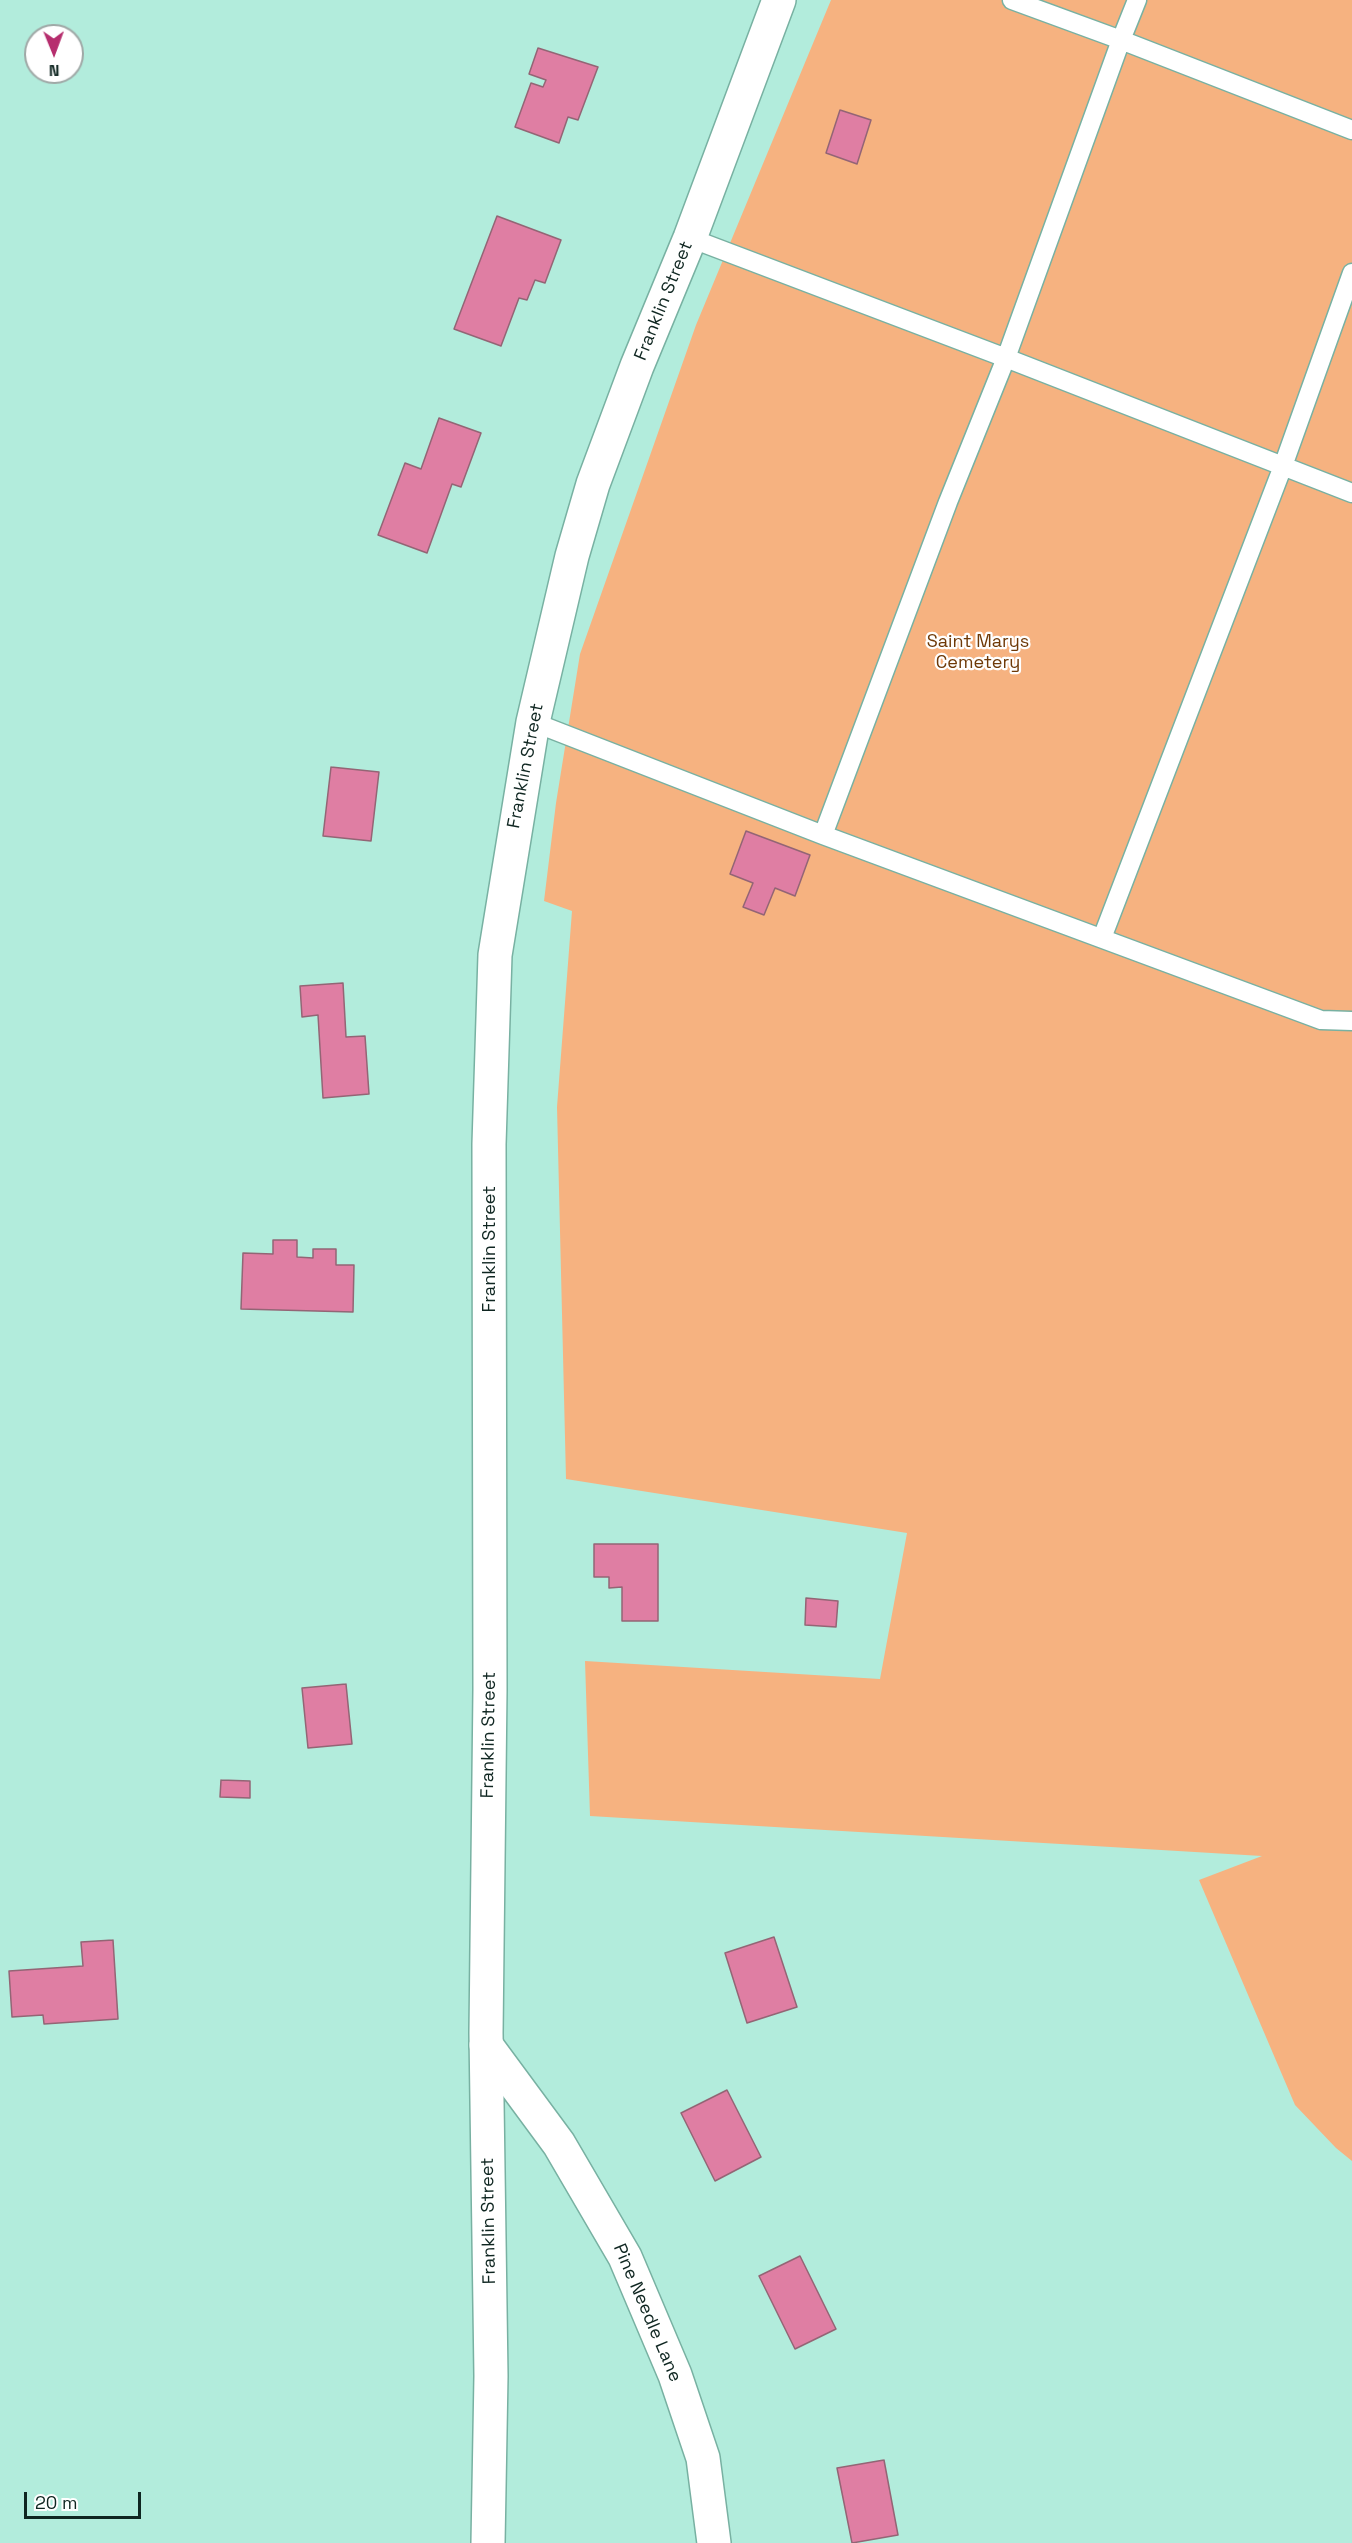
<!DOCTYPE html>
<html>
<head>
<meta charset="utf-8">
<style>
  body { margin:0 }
  #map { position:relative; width:1352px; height:2543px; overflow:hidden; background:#b2ecdc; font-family:"Space Grotesk",sans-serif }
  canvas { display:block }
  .north { position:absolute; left:24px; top:24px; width:60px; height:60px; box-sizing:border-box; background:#fff; border:2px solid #9fa8a6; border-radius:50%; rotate:179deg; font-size:16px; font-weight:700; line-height:24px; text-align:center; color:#0f2621 }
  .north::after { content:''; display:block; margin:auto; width:21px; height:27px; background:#b62e6e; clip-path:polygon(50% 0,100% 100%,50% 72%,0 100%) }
  .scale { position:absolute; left:24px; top:2492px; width:117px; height:27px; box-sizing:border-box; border:3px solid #0f2621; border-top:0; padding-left:8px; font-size:18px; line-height:21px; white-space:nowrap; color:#0f2621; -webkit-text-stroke:4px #fff; paint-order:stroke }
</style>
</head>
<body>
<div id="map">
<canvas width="1352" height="2543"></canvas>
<div class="north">N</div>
<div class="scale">20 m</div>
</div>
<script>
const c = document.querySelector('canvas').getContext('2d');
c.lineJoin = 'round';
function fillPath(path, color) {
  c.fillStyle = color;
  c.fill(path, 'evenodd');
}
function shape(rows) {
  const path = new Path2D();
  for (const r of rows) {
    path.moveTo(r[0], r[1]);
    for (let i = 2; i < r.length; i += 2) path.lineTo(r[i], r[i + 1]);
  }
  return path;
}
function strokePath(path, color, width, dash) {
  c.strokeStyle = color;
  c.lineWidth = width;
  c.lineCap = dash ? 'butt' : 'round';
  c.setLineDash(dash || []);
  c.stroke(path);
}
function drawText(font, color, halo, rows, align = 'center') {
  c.font = font + ' "Space Grotesk",sans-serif';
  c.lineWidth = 4.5;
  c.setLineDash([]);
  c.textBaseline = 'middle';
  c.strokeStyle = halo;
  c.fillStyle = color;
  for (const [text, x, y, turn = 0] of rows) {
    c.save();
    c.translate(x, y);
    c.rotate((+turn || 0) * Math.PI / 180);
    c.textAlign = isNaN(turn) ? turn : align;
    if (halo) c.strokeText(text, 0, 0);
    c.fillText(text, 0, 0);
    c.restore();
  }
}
fillPath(shape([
  [831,0,1352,0,1352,2161,1336,2148,1295,2105,1199,1880,1262,1856,590,1816,585,1661,880,1679,907,1533,566,1479,557,1107,572,911,544,901,556,803,580,654,696,325]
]), '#f6b280');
const building = shape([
  [538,48,598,67,578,120,568,117,559,143,515,127,531,83,543,87,546,80,529,74,538,48],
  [840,110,871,120,857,164,826,153,840,110],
  [497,216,561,240,545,283,535,280,527,300,519,298,501,346,454,329,497,216],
  [439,418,481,433,461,487,452,484,427,553,378,535,405,463,421,469,439,418],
  [331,767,379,772,371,841,323,836,331,767],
  [746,831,810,855,795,896,775,888,764,915,743,907,753,883,730,874,746,831],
  [343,983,346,1037,365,1036,369,1094,323,1098,318,1015,302,1017,300,986,343,983],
  [273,1240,297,1240,297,1257,313,1258,313,1249,336,1249,336,1265,354,1265,353,1312,241,1309,243,1253,273,1254,273,1240],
  [594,1544,658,1544,658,1621,622,1621,622,1587,609,1588,609,1577,594,1577,594,1544],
  [806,1598,838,1601,836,1627,805,1625,806,1598],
  [346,1684,352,1744,308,1748,302,1688,346,1684],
  [221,1780,250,1781,250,1798,220,1797,221,1780],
  [774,1937,797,2007,747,2023,725,1953,774,1937],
  [113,1940,118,2019,44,2024,43,2015,12,2017,9,1971,83,1966,81,1942,113,1940],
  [727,2090,761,2157,715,2181,681,2113,727,2090],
  [800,2256,836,2329,795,2349,759,2276,800,2256],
  [884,2460,898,2535,852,2543,837,2468,884,2460]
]);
fillPath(building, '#df7ea3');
strokePath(building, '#936575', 1.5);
const service = shape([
  [1137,0,1121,40,1352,130],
  [690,238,1006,358,1121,40,1012,0],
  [533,722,823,835,1321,1020,1352,1021],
  [823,835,948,502,1006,358,1352,493],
  [1102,938,1283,466,1352,273]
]);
const minor = shape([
  [486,2045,559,2144,625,2257,675,2375,703,2458,714,2543]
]);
const tertiary = shape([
  [488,2543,491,2376,486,2033,490,1690,489,1144,495,955,533,722,572,556,593,484,637,366,690,238,779,0]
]);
strokePath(service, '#78b1a2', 21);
strokePath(minor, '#78b1a2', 36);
strokePath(tertiary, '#78b1a2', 36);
strokePath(service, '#fff', 18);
strokePath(minor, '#fff', 33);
strokePath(tertiary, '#fff', 33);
drawText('18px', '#0f2621', '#fff', [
  ["Franklin Street",664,301,-68],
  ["Franklin Street",526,766,-79],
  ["Franklin Street",490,1249,-90],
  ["Franklin Street",489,1735,-89],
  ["Franklin Street",489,2221,-91],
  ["Pine Needle Lane",647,2313,67]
]);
drawText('18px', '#6e3907', '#fff', [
  ["Saint Marys",978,642],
  ["Cemetery",978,663]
]);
</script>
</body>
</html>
